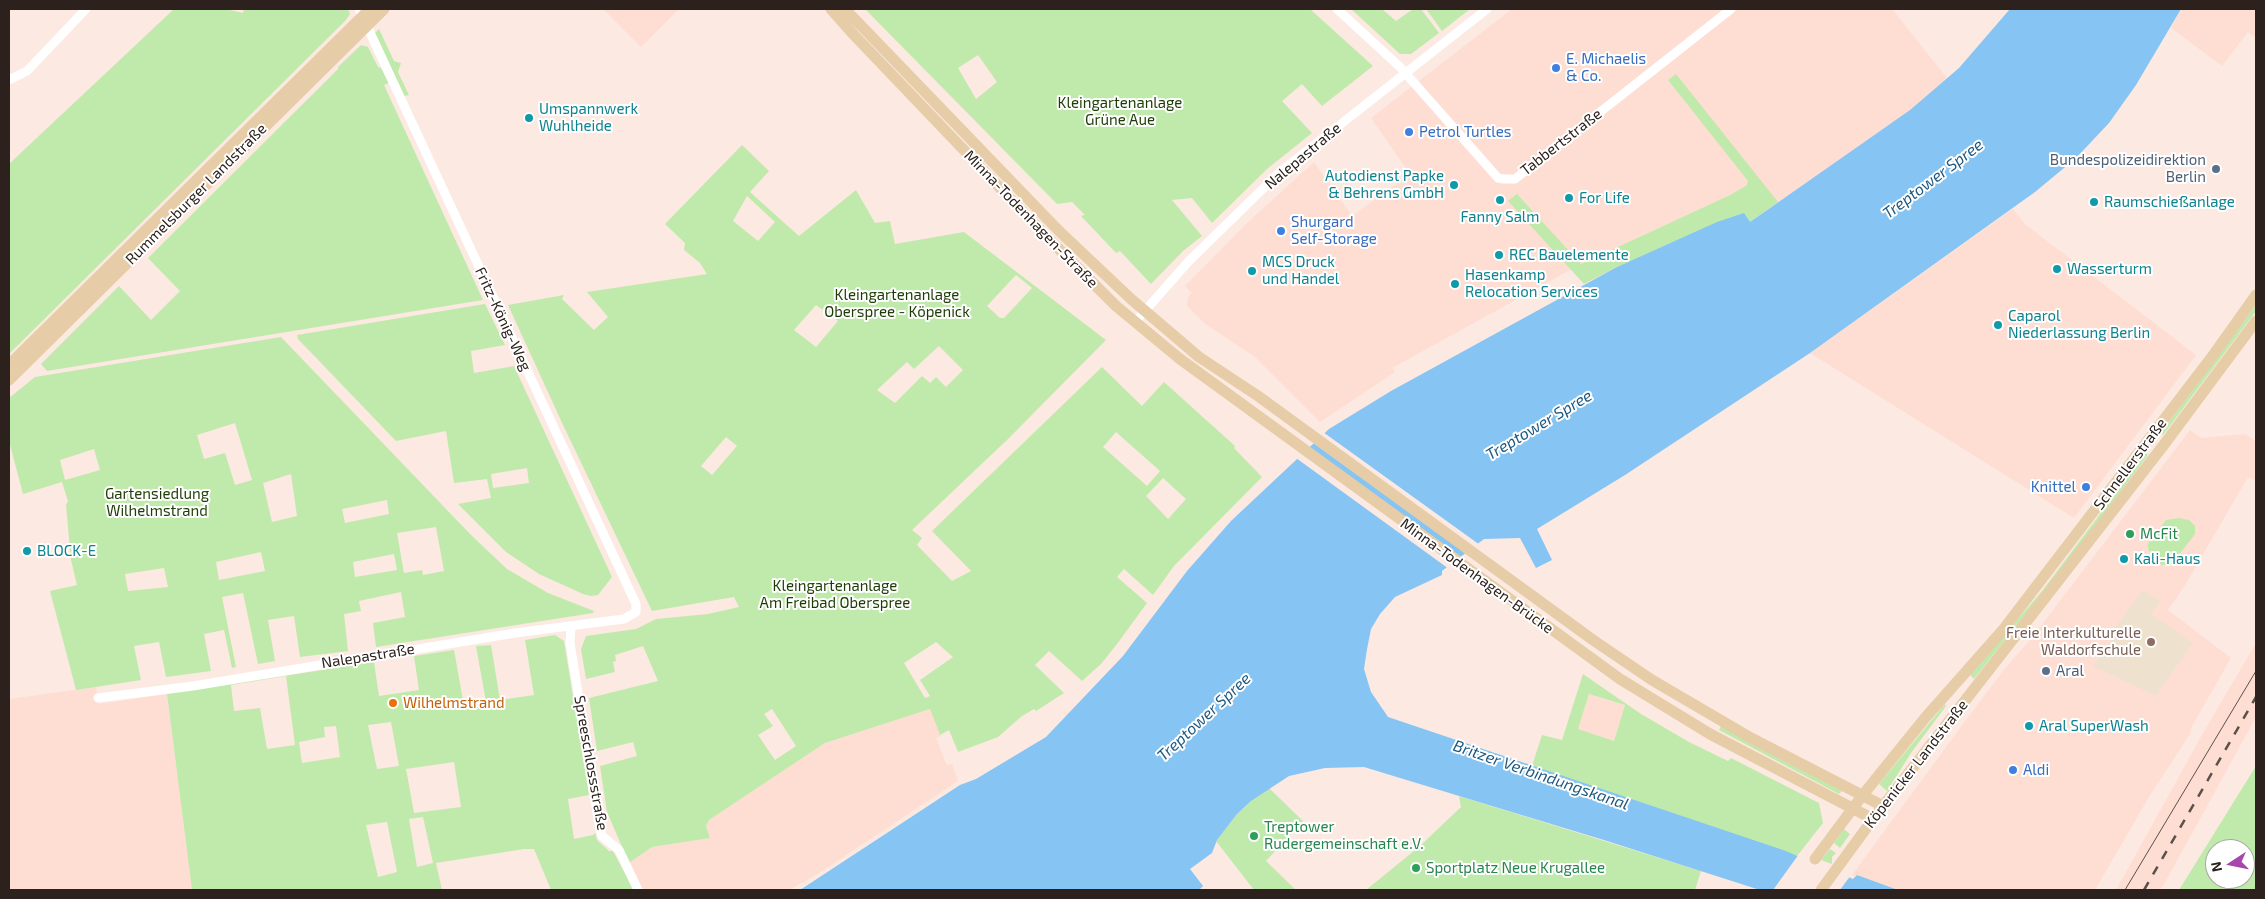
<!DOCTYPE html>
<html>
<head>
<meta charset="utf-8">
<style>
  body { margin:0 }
  #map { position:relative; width:2265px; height:899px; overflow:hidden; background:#fce9e2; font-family:"Exo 2",sans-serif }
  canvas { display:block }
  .frame { position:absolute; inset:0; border:10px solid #2c211c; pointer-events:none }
  .north { position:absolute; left:2205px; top:839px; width:50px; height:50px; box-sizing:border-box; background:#fff; border:1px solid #aba6a4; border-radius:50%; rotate:259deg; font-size:14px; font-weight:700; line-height:20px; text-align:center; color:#2c211c }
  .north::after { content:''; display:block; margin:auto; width:18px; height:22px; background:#a846ad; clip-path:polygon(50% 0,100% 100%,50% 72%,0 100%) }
</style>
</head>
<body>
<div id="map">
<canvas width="2265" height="899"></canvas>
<div class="frame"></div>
<div class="north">N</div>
</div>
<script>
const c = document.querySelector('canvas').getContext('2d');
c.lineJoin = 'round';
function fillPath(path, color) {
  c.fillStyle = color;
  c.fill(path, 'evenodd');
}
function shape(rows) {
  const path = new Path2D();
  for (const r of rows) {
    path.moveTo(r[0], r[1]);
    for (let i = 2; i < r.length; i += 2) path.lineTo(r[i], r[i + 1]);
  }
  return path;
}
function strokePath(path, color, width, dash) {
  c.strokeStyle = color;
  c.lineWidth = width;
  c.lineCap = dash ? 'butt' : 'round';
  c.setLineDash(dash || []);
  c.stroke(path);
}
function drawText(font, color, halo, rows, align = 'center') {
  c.font = font + ' "Exo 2",sans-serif';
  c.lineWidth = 4;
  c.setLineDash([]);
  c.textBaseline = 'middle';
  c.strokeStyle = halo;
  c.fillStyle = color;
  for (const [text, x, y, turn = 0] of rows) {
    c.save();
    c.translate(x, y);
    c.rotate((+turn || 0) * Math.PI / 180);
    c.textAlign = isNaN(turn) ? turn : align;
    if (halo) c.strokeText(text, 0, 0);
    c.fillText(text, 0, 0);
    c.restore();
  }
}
fillPath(shape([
  [603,9,679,9,641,47],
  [1512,9,1892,9,1947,78,1910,110,1778,202,1747,185,1730,195,1581,264,1392,368,1395,372,1320,422,1255,357,1204,323,1187,306,1188,297,1192,293,1185,286,1246,224,1314,162,1352,216,1410,174,1371,118],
  [2181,9,2256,9,2256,38,2248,32,2222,66,2171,28],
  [2013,209,2026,225,2196,355,2074,518,1810,353],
  [2190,430,2201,438,2245,434,2256,441,2256,481,2248,477,2184,587,2168,610,2231,658,2192,726,2190,734,2149,797,2095,890,1894,890,1852,875,1974,709,2007,666,2031,639],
  [2256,643,2256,717,2163,886,2160,890,2116,890,2203,733],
  [96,687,99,704,167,694,192,890,9,890,9,699],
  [1589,694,1625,705,1614,741,1578,729],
  [930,709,941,736,936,738,947,765,952,764,958,781,816,875,789,890,643,890,629,863,652,847,709,838,706,826,709,820,825,743]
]), '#feded3');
fillPath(shape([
  [2143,590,2160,601,2151,614,2193,643,2156,696,2093,666,2110,642,2115,627]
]), '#eee2ce');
fillPath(shape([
  [174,9,225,9,243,13,244,9,348,9,350,14,345,21,9,354,9,164],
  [865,9,1310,9,1373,66,1322,106,1302,84,1282,101,1312,133,1267,169,1212,223,1192,198,1172,200,1202,236,1183,251,1151,284,1120,251,1116,253,1081,216,1085,215,1072,202,1057,204],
  [978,55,997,82,976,99,958,68],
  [1351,9,1382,9,1396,21,1413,9,1421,9,1439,33,1411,54,1400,54],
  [1426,9,1470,9,1442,31],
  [379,29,394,61,401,63,398,72,409,95,404,96,375,33],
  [361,45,368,47,378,67,381,68,389,83,384,85,483,300,47,371,41,364,119,286,151,320,180,291,148,258,338,69,338,67],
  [1676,74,1778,202,1750,222,1615,268,1584,284,1508,201,1517,194,1581,264,1730,195,1747,185,1748,181,1668,80],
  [742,145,769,171,750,192,799,236,856,190,875,223,890,221,895,244,964,232,1106,340,1008,439,912,530,922,538,917,545,952,581,971,571,932,531,1102,367,1142,406,1164,382,1235,446,1234,448,1262,477,1174,566,1153,595,1124,569,1117,577,1147,603,1117,644,1101,664,1082,681,1049,651,1035,665,1064,693,1036,711,1034,709,1022,716,998,737,958,752,949,730,940,735,930,709,825,743,709,820,706,826,710,838,652,847,629,863,607,812,600,766,637,756,633,742,597,751,589,698,658,681,643,646,615,655,616,661,613,662,615,672,586,679,581,649,586,636,636,629,656,619,708,614,739,607,734,597,652,611,564,427,508,305,564,295,562,299,594,330,608,317,587,292,707,274,700,263,684,250,685,243,665,224],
  [747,196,775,222,758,241,733,221],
  [1016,275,1032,288,1004,318,1000,318,987,306],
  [816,305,838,321,816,347,794,330],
  [939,346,963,370,946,387,936,377,930,383,922,376,895,403,877,390,907,362,914,369],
  [1116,432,1160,471,1147,486,1103,447],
  [726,437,737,446,712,475,701,466],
  [1163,478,1186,499,1168,519,1146,496],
  [936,642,953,657,920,680,930,696,925,698,904,663],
  [772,709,796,746,775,760,758,735,773,726,764,714],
  [485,304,505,345,471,351,474,373,514,366,612,577,598,595,591,596,583,594,539,574,506,552,458,504,491,498,487,479,454,483,446,431,396,441,298,339,297,335],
  [527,468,529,483,493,488,491,474],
  [2256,305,2256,311,2163,435,2161,433],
  [281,337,471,535,507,569,548,593,594,611,593,613,376,647,373,623,405,617,401,592,359,601,361,611,344,614,348,651,300,657,294,616,268,620,275,661,258,664,243,593,222,597,236,667,232,668,224,630,204,634,211,671,166,677,159,642,134,646,141,680,76,690,50,591,77,585,71,560,66,505,68,501,62,482,23,494,9,441,9,398,35,377],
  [235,423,252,480,235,485,225,453,204,459,197,435],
  [94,449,100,470,65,480,60,460],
  [291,474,297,516,272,522,263,483],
  [387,500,389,514,345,523,342,509],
  [436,527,444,571,423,575,422,570,404,573,397,533],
  [261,552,265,571,219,580,216,562],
  [394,554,397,570,355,577,353,562],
  [164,568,168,587,128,591,125,574],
  [2146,453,2148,455,2079,547,1974,679,1970,675,2042,591],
  [2179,518,2189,520,2195,526,2195,534,2172,564,2162,565,2152,557,2148,549,2148,543,2166,520],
  [555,635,564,641,589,795,568,799,574,839,593,835,595,833,597,840,609,851,613,851,634,890,551,890,534,849,524,849,436,863,442,890,192,890,167,694,374,662,379,696,419,690,414,656,454,650,464,706,486,702,476,646,491,645,500,700,534,695,525,640],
  [286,676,295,745,267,749,260,708,234,711,231,685],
  [391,722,399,766,377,769,368,725],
  [336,726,340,757,302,763,299,742,325,737,324,727],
  [454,762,461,807,414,813,406,769],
  [423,817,433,863,417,867,409,819],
  [387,822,397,872,378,877,366,825],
  [1583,674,1641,714,1689,742,1728,761,1731,758,1819,803,1823,823,1797,856,1532,766,1542,735,1562,740],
  [1589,694,1625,705,1614,741,1578,729],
  [1945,704,1946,706,1911,753,1887,791,1879,784],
  [1721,726,1842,791,1839,794,1719,730],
  [2256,766,2256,890,2179,890],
  [2215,849,2245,849,2245,879,2215,879],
  [1269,788,1303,821,1266,861,1296,890,1254,890,1216,841,1237,814,1251,801],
  [1459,796,1701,871,1695,890,1366,890,1420,846,1461,807],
  [1844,829,1850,834,1840,848,1834,843],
  [1830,849,1836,853,1832,857,1832,864,1821,860]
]), '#c0eaab');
fillPath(shape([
  [2010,9,2181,9,2136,85,2109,123,2076,158,2035,192,1810,353,1625,475,1537,529,1552,560,1536,568,1520,538,1484,539,1442,571,1442,575,1395,597,1380,614,1371,629,1367,649,1364,669,1371,692,1388,717,1783,850,1853,879,1857,875,1898,890,1760,890,1607,841,1364,767,1325,768,1289,776,1251,801,1237,814,1217,840,1212,853,1190,869,1203,886,1199,890,800,890,960,785,976,779,1046,737,1123,656,1187,571,1231,521,1329,429,1391,391,1615,268,1717,222,1744,213,1750,222,1910,110,1959,68]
]), '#85c4f3');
fillPath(shape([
  [1323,432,1480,545,1468,555,1312,442],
  [1307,447,1462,559,1449,569,1296,458],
  [1799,854,1851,875,1840,890,1773,890]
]), '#fce9e2');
strokePath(shape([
  [1337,9,1400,67,1498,178,1504,179,1515,179,1731,9],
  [9,80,27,71,86,9],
  [1135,322,1189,261,1280,172,1487,9],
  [571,626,570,643,599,825,602,836,619,850,638,890],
  [98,698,193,686,515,633,624,619,636,612,636,604,359,9]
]), '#fff', 9);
strokePath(shape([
  [831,9,854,35,1048,238,1116,306,1180,359,1620,679,1710,734,1873,819],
  [845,9,1059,231,1131,299,1199,357,1258,396,1593,640,1652,680,1751,738,1883,806],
  [9,365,370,9],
  [9,380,384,9],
  [1815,859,1862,796,1925,718,2002,631,2214,354,2256,295],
  [1821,890,1873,819,2163,446,2256,321]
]), '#e6cda8', 11);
strokePath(shape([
  [2125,890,2256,671]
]), '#5c504a', 1);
strokePath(shape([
  [2144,890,2256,697]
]), '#5c504a', 2.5, [9, 9]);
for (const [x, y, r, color] of [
  [1556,68,5,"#3f7fe0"],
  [529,118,5,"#0f9aa8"],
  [1409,132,5,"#3f7fe0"],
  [2216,169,5,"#5c6f8a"],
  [1454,185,5,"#0f9aa8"],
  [1569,198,5,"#0f9aa8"],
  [1500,200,5,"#0f9aa8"],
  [2094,202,5,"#0f9aa8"],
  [1281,231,5,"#3f7fe0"],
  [1499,255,5,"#0f9aa8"],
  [2057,269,5,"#0f9aa8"],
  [1252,271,5,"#0f9aa8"],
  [1455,284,5,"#0f9aa8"],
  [1998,325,5,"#0f9aa8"],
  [2086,487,5,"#3f7fe0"],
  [2130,534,5,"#2e9e5b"],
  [27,551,5,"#0f9aa8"],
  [2124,559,5,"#0f9aa8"],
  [2151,642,5,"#8d6e63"],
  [2046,671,5,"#5c6f8a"],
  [393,703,5,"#e8710a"],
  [2029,726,5,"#0f9aa8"],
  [2013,770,5,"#3f7fe0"],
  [1254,836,5,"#2e9e5b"],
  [1416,868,5,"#2e9e5b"]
]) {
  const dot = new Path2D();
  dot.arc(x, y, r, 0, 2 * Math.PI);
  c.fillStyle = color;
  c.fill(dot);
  strokePath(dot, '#fff', 2);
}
drawText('15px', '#366cbe', '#fff', [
  ["E. Michaelis",1566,59],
  ["& Co.",1566,76],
  ["Petrol Turtles",1419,132],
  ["Shurgard",1291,222],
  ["Self-Storage",1291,239],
  ["Knittel",2076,487,"right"],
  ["Aldi",2023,770]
], 'left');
drawText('15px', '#1d3c05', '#fff', [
  ["Kleingartenanlage",1120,103],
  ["Grüne Aue",1120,120],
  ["Kleingartenanlage",897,295],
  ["Oberspree - Köpenick",897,312],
  ["Gartensiedlung",157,494],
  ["Wilhelmstrand",157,511],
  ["Kleingartenanlage",835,586],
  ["Am Freibad Oberspree",835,603]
]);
drawText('15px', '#0d838f', '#fff', [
  ["Umspannwerk",539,109],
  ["Wuhlheide",539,126],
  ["Autodienst Papke",1444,176,"right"],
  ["& Behrens GmbH",1444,193,"right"],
  ["For Life",1579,198],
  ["Raumschießanlage",2104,202],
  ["Fanny Salm",1500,217,"center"],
  ["REC Bauelemente",1509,255],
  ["MCS Druck",1262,262],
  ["und Handel",1262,279],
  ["Wasserturm",2067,269],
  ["Hasenkamp",1465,275],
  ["Relocation Services",1465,292],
  ["Caparol",2008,316],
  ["Niederlassung Berlin",2008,333],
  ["BLOCK-E",37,551],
  ["Kali-Haus",2134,559],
  ["Aral SuperWash",2039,726]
], 'left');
drawText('15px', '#2c211c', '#fff', [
  ["Tabbertstraße",1561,142,-38],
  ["Nalepastraße",1303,156,-40],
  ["Rummelsburger Landstraße",196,194,-45],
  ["Minna-Todenhagen-Straße",1031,219,46],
  ["Fritz-König-Weg",503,319,65],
  ["Schnellerstraße",2130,464,-53],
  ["Minna-Todenhagen-Brücke",1477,576,36],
  ["Nalepastraße",368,656,-9],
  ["Spreeschlossstraße",591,763,80],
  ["Köpenicker Landstraße",1916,764,-52]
]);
drawText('15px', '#4e5e75', '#fff', [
  ["Bundespolizeidirektion",2206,160],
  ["Berlin",2206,177],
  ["Aral",2056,671,"left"]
], 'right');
drawText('15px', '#27864d', '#fff', [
  ["McFit",2140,534],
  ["Treptower",1264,827],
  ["Rudergemeinschaft e.V.",1264,844],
  ["Sportplatz Neue Krugallee",1426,868]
], 'left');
drawText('15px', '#785e54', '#fff', [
  ["Freie Interkulturelle",2141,633],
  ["Waldorfschule",2141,650]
], 'right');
drawText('15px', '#c56008', '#fff', [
  ["Wilhelmstrand",403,703]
], 'left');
drawText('italic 16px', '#1d5980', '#fff', [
  ["Treptower Spree",1933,179,-37],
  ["Treptower Spree",1539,425,-31],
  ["Treptower Spree",1204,717,-43],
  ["Britzer Verbindungskanal",1541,775,19]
]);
</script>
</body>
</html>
